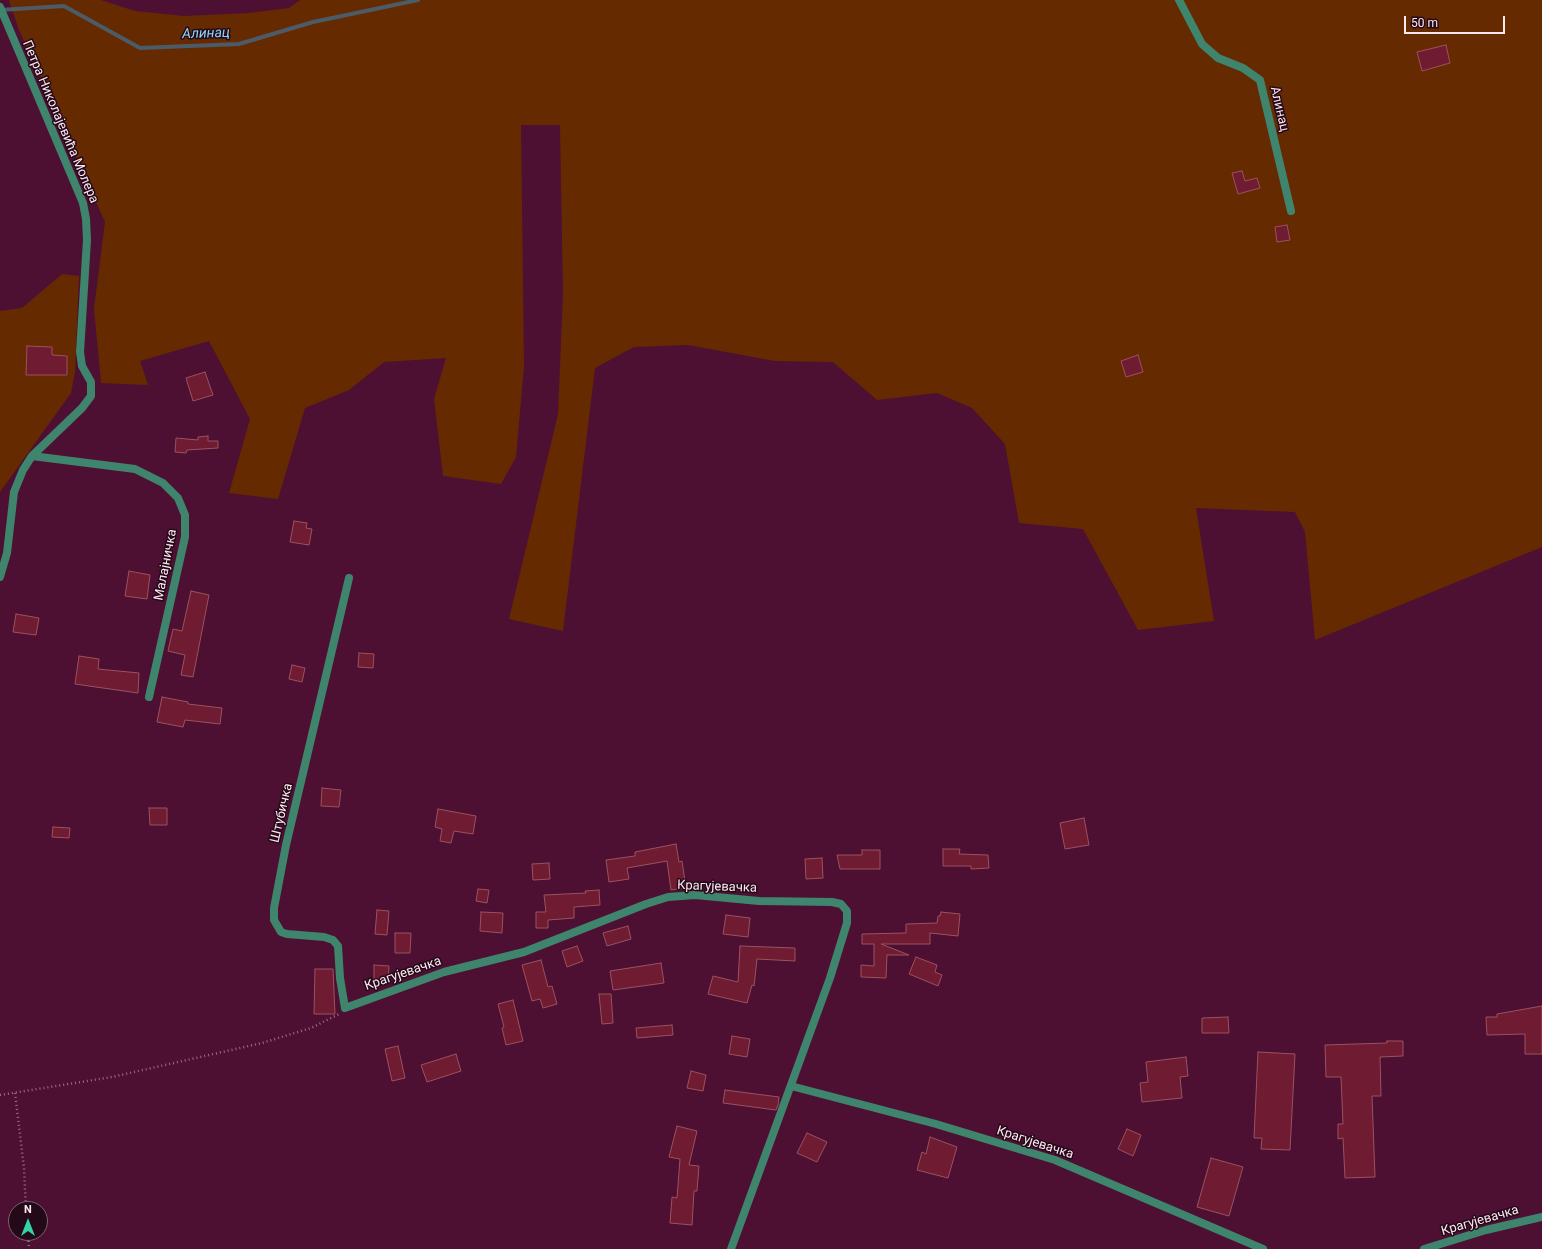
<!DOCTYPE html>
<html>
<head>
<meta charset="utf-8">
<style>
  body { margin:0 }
  #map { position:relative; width:1542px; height:1249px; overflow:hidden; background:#4d1033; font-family:Roboto,sans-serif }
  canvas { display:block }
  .north { position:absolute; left:8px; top:1201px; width:40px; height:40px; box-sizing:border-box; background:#240a18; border:1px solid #7b626f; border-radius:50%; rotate:0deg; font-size:11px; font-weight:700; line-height:16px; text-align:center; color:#fee6f1 }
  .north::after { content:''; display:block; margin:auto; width:14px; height:18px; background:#34d4a8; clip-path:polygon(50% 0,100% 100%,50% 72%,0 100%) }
  .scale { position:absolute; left:1404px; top:16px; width:101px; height:18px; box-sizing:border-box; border:2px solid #fee6f1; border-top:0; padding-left:5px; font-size:12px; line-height:14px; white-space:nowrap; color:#fee6f1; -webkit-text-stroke:3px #240a18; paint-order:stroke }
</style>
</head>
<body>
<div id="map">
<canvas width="1542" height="1249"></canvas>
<div class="north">N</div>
<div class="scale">50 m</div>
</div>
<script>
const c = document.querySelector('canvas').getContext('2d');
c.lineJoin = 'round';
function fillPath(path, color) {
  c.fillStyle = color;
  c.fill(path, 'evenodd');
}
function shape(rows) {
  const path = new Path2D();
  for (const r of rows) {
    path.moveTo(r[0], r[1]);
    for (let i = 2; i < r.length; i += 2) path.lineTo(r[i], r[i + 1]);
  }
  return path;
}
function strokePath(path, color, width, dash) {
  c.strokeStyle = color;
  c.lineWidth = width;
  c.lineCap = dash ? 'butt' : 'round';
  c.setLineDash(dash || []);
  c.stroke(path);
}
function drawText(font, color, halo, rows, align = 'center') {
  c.font = font + ' Roboto,sans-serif';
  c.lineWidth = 3;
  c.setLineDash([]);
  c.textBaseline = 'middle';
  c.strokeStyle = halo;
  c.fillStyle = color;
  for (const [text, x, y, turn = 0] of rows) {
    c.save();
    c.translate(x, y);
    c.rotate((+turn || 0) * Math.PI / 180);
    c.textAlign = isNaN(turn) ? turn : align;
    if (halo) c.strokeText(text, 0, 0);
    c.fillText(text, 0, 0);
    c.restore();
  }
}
fillPath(shape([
  [9,0,101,0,135,11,184,16,249,13,289,8,300,0,1542,0,1542,547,1315,640,1305,532,1295,512,1196,508,1214,621,1138,630,1083,529,1019,523,1005,444,972,408,937,393,877,400,833,362,775,361,688,345,634,347,595,368,563,631,509,619,558,414,563,294,560,125,521,125,524,366,516,457,501,484,443,476,434,399,446,358,384,362,349,390,305,408,278,499,229,493,250,419,209,341,140,361,148,385,101,383,94,309,105,222,19,30],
  [62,274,79,276,75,372,71,393,0,492,0,311,22,308]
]), '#662a00');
strokePath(shape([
  [0,10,64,6,140,48,239,44,313,22,418,0]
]), '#4c5b68', 4);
const building = shape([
  [1446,45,1450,63,1422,71,1417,52,1446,45],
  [1242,171,1245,181,1257,178,1260,188,1238,194,1232,173,1242,171],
  [1287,225,1290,240,1277,242,1275,227,1287,225],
  [27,346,52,347,52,355,67,356,67,375,26,375,27,346],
  [1138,355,1143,372,1126,377,1121,361,1138,355],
  [205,372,213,395,193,401,186,378,205,372],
  [208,436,208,441,218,441,218,448,187,450,186,453,175,452,176,438,198,440,198,437,208,436],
  [294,521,307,523,306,528,312,529,309,545,290,542,294,521],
  [129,571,150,575,147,599,125,596,129,571],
  [191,591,209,595,193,677,181,675,185,655,168,651,173,629,182,631,191,591],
  [16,614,39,618,36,635,13,632,16,614],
  [359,653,374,654,373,668,358,667,359,653],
  [79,656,99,659,98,669,139,673,138,693,75,684,79,656],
  [292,665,305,668,302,682,289,679,292,665],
  [162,697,188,702,188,704,222,708,220,724,185,720,183,727,157,722,162,697],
  [322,788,341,790,339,807,321,806,322,788],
  [149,808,167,808,167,825,150,825,149,808],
  [438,809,476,816,473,834,454,831,451,843,440,841,442,829,435,827,438,809],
  [1084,818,1089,845,1065,849,1060,823,1084,818],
  [53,827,70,828,69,838,52,837,53,827],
  [676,844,679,862,682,861,686,888,671,890,667,861,627,868,629,879,609,882,606,860,635,856,635,852,676,844],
  [943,849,960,849,959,854,988,855,989,868,971,869,971,866,943,866,943,849],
  [862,850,880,850,880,869,840,869,837,855,862,855,862,850],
  [822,858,823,878,806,879,805,859,822,858],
  [549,863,550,879,533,880,532,864,549,863],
  [478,889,489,890,487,903,476,901,478,889],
  [599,890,600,905,574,907,574,918,548,920,548,928,536,928,536,912,546,912,544,895,586,893,585,891,599,890],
  [377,910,389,911,387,935,375,934,377,910],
  [481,912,503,913,502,933,480,931,481,912],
  [941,912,960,914,958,936,930,933,930,944,881,944,909,955,887,955,886,978,861,977,861,965,874,966,874,944,862,944,862,934,906,933,906,924,937,923,938,916,940,916,941,912],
  [726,915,750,918,748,937,723,934,726,915],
  [628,926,631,939,607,946,603,933,628,926],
  [395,933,411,933,410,953,395,953,395,933],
  [577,946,583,961,567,967,562,951,577,946],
  [740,946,795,948,795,961,757,959,754,986,752,985,747,1003,708,994,713,976,738,982,740,946],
  [916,957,937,965,935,972,942,975,938,986,909,974,916,957],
  [541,960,548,987,552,986,557,1004,543,1008,540,999,532,1001,522,965,541,960],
  [661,963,664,983,613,990,610,971,661,963],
  [374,965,389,966,388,982,374,982,374,965],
  [315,969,333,969,335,1014,314,1014,315,969],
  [599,994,611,994,613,1023,602,1024,599,994],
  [513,1000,523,1041,506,1045,502,1028,504,1027,498,1004,513,1000],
  [1542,1006,1542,1054,1525,1054,1525,1034,1487,1035,1486,1017,1497,1017,1497,1014,1542,1006],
  [1228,1017,1229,1033,1202,1033,1202,1018,1228,1017],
  [672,1025,673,1035,637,1038,636,1028,672,1025],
  [732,1036,750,1039,747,1057,729,1054,732,1036],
  [1387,1041,1403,1041,1403,1056,1380,1057,1381,1096,1372,1096,1375,1177,1345,1178,1343,1138,1338,1139,1338,1124,1343,1124,1341,1077,1326,1077,1325,1045,1387,1043,1387,1041],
  [398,1046,405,1078,392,1081,385,1049,398,1046],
  [1258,1052,1295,1054,1290,1150,1261,1149,1262,1138,1254,1138,1258,1052],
  [456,1054,461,1071,427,1082,421,1065,456,1054],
  [1186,1057,1188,1076,1180,1077,1182,1098,1142,1102,1140,1083,1148,1082,1146,1062,1186,1057],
  [691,1071,706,1075,703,1091,687,1088,691,1071],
  [725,1090,779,1097,778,1105,776,1110,723,1103,725,1090],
  [677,1126,697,1131,689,1165,699,1166,697,1191,694,1191,692,1225,670,1223,672,1197,677,1198,680,1159,669,1157,677,1126],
  [1127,1129,1141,1135,1133,1156,1118,1149,1127,1129],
  [807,1133,827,1142,817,1162,797,1153,807,1133],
  [930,1137,957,1147,948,1178,917,1170,922,1152,926,1154,930,1137],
  [1211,1158,1243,1167,1229,1216,1197,1207,1211,1158]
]);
fillPath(building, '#6f1b32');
strokePath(building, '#9b525f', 1);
strokePath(shape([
  [15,1093,24,1168,26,1209],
  [0,1095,112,1077,262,1043,311,1028,339,1014],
  [28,1233,29,1249]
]), '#9a6d85', 2.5, [1, 3]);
strokePath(shape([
  [1179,0,1202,44,1218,58,1243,68,1260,80,1291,211],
  [0,7,83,203,86,219,87,240,80,352,82,366,91,382,91,396,82,408,32,456,23,470,14,492,7,553,0,577],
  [32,456,135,469,163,483,178,498,185,515,185,537,149,697],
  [349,578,286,845,274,908,274,920,281,932,287,934,324,937,333,940,338,946,340,978,345,1008,444,972,524,952,646,904,668,897,695,895,759,901,832,902,841,904,847,911,847,923,830,978,731,1249],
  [791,1086,936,1124,1055,1160,1263,1249],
  [1424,1249,1486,1230,1542,1217]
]), '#3f846d', 8);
drawText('13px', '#fee6f1', '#240a18', [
  ["Алинац",1279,109,77],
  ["Петра Николајевића Молера",60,122,67],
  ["Малајничка",166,565,-79],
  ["Штубичка",282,813,-77],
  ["Крагујевачка",717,887,2],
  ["Крагујевачка",403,974,-19],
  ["Крагујевачка",1035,1143,18],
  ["Крагујевачка",1480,1221,-16]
]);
drawText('italic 14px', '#8cd7f9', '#240a18', [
  ["Алинац",206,34,-2]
]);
</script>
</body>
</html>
